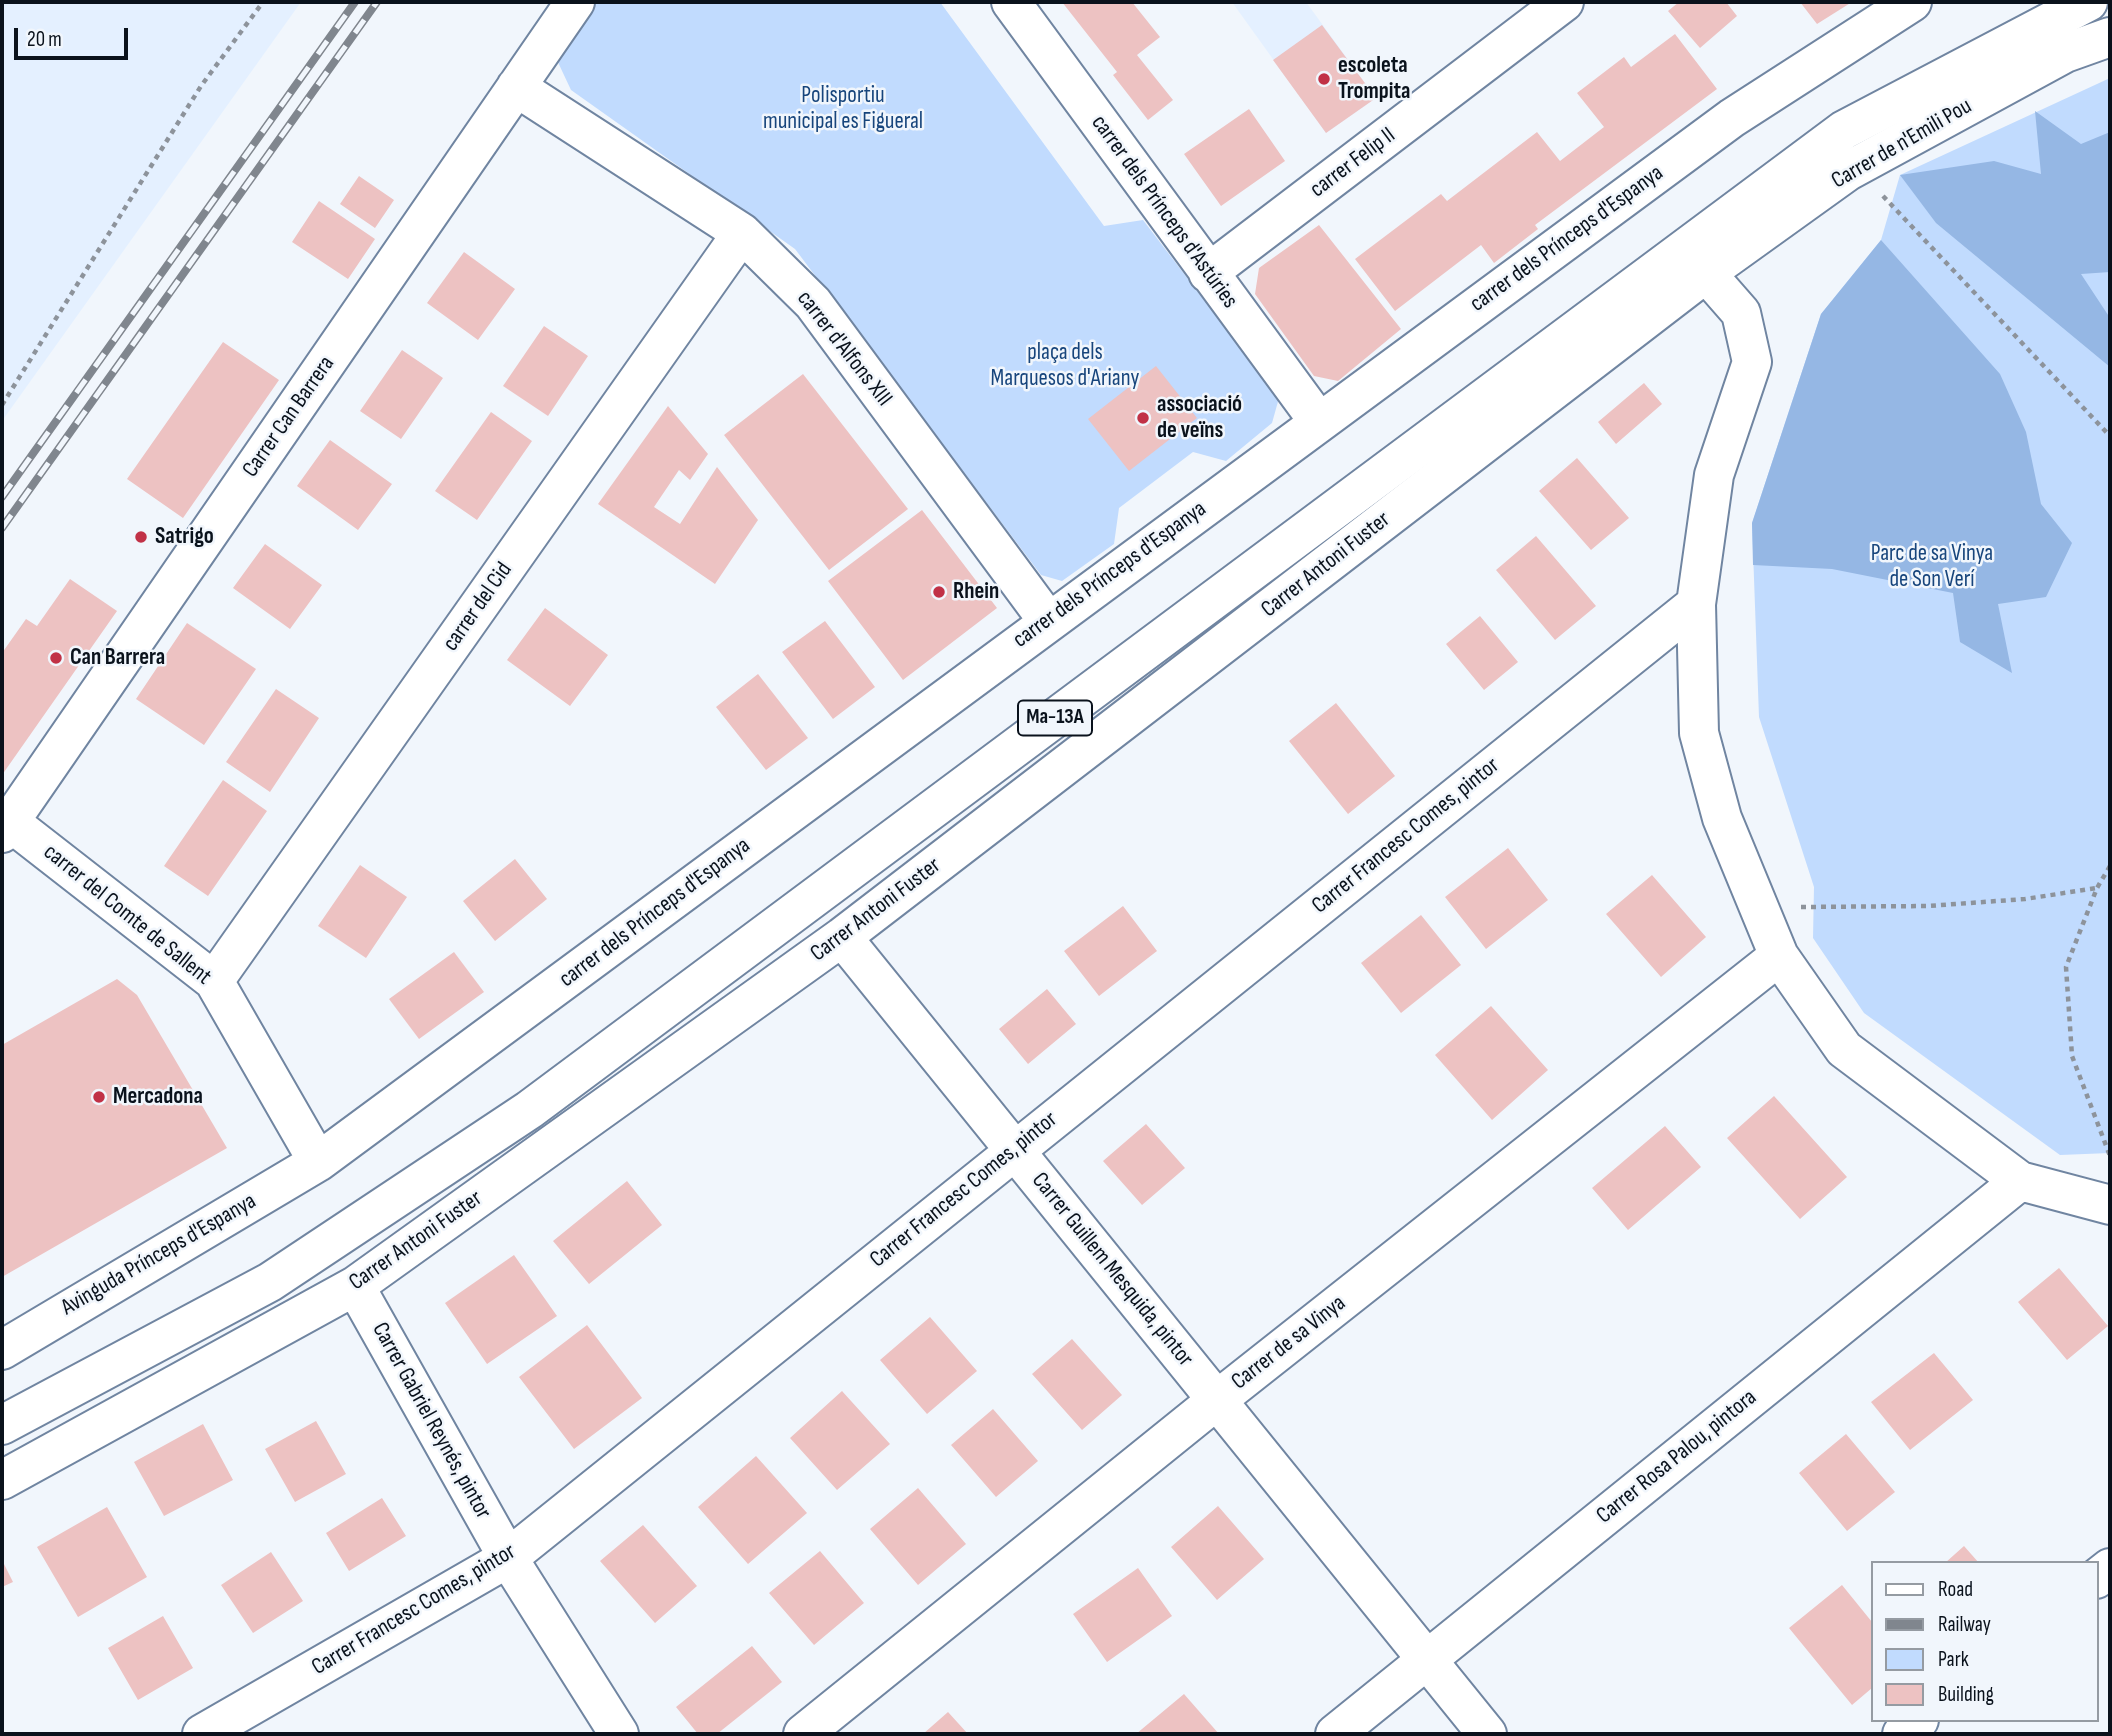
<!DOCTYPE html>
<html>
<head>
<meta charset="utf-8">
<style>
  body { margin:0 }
  #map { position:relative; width:2112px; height:1736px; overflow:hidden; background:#f1f6fc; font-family:"Sofia Sans Condensed",sans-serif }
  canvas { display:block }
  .frame { position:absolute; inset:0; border:4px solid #0a121c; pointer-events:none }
  .legend { position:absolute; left:1871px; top:1561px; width:228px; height:161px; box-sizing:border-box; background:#f1f6fc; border:2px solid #959ba2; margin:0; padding:9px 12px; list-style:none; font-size:21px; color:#0a121c }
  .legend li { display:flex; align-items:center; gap:14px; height:35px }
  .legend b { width:35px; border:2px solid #959ba2 }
  .scale { position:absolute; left:14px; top:28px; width:114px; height:32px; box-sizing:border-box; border:4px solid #0a121c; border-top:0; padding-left:9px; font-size:21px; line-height:24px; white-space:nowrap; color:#0a121c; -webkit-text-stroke:5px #f1f6fc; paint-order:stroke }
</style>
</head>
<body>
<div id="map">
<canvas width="2112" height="1736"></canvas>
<div class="frame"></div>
<ul class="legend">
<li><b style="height:9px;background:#fff"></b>Road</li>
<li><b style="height:9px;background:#80868e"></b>Railway</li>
<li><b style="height:19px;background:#c1dbfe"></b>Park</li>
<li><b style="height:19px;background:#edc2c2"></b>Building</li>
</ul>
<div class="scale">20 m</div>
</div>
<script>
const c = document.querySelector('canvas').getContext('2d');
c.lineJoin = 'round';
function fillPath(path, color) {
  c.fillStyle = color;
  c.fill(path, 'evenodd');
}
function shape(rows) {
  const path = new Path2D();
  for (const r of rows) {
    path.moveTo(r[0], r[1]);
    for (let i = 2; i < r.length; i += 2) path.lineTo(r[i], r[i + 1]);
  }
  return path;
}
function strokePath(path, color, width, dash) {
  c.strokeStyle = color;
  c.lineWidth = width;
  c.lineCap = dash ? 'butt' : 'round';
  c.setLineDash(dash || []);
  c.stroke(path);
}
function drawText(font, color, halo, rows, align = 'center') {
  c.font = font + ' "Sofia Sans Condensed",sans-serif';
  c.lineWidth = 5;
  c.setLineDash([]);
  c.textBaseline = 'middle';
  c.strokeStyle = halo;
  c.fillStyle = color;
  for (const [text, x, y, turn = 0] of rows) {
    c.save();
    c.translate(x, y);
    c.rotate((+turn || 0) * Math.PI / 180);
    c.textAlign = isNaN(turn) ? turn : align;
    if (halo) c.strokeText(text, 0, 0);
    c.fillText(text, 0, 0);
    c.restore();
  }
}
fillPath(shape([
  [2,2,301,2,2,421],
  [1232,2,1306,2,1376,98,1326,133]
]), '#e4f0ff');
fillPath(shape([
  [575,2,940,2,1104,226,1143,220,1279,398,1272,423,1226,461,1193,452,1119,508,1114,544,1062,581,1041,575,795,249,571,90,548,41],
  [2110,78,2110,1153,2060,1155,1864,1013,1813,938,1814,887,1759,717,1752,523,1821,314,1881,240,1900,175]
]), '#c1dbfe');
fillPath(shape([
  [2035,111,2081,144,2110,132,2110,272,2081,274,2110,318,2110,367,1936,223,1900,175,1994,161,2041,174],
  [1881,240,2000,374,2026,432,2041,504,2072,543,2046,597,1998,604,2012,673,1960,642,1953,593,1832,569,1753,565,1752,523,1821,314]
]), '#95b7e4');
fillPath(shape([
  [1062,2,1132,2,1160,37,1137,55,1173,100,1148,120,1113,75,1117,72],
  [1679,2,1726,2,1737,16,1700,48,1668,11],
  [1800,2,1852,2,1817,24],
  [1322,25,1376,98,1326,133,1273,60],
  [1675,34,1717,89,1535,225,1538,229,1494,263,1481,245,1395,311,1355,259,1441,194,1447,201,1537,132,1560,161,1604,127,1577,93,1624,57,1631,67],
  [1249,109,1285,161,1221,206,1184,154],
  [359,176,394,200,375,228,340,204],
  [319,201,375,239,348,279,292,242],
  [1319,225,1401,329,1338,381,1314,376,1255,294,1259,268],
  [464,252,515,289,478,340,427,303],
  [544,326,588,356,548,416,503,386],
  [223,342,279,380,183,518,127,479],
  [402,350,443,378,401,439,360,411],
  [1156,366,1197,418,1129,471,1088,419],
  [803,374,908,509,829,570,724,435],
  [1644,383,1662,404,1616,444,1598,422],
  [668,406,708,454,690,480,679,470,654,507,680,524,717,467,758,520,715,584,598,504],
  [491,412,532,441,477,520,435,491],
  [330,440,392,484,358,530,297,486],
  [1577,458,1629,518,1591,550,1539,491],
  [922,510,997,608,903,680,828,581],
  [1536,536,1596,606,1555,640,1496,570],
  [265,544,322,585,290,629,233,588],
  [70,579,117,611,2,775,2,653,26,619,37,626],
  [545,608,608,655,570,706,507,660],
  [1480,616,1518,662,1484,690,1446,644],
  [825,621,875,687,833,719,782,652],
  [187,623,256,669,204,745,136,699],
  [758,674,808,738,766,770,716,707],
  [276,689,319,718,270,792,226,762],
  [1336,703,1395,776,1348,814,1289,741],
  [223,780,267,811,208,896,164,866],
  [1508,848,1548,900,1486,949,1445,897],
  [515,859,547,899,495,941,463,901],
  [360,865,407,897,366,958,318,926],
  [1652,875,1706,937,1661,977,1606,914],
  [1123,906,1157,951,1099,996,1064,951],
  [1421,915,1461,965,1401,1013,1361,963],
  [454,952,484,992,419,1039,389,999],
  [117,979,137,995,227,1148,2,1277,2,1045],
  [1047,989,1076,1024,1028,1064,999,1029],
  [1491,1006,1548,1070,1492,1120,1435,1055],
  [1774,1096,1847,1177,1800,1219,1727,1138],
  [1146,1124,1185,1168,1142,1205,1103,1161],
  [1665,1126,1701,1167,1628,1230,1592,1188],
  [627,1181,662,1225,589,1284,553,1241],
  [514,1255,557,1316,487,1364,445,1303],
  [2059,1268,2108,1326,2067,1360,2018,1302],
  [930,1317,977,1371,927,1414,880,1360],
  [587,1325,642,1398,574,1449,519,1377],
  [1072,1339,1122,1395,1082,1430,1032,1374],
  [1934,1353,1973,1400,1910,1450,1871,1402],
  [842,1391,890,1444,837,1490,790,1438],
  [993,1409,1038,1461,996,1497,951,1445],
  [316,1421,346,1474,295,1502,265,1449],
  [203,1424,233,1480,164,1516,134,1462],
  [1846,1434,1895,1492,1847,1531,1799,1473],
  [756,1456,807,1513,748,1564,698,1507],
  [918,1488,966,1544,918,1585,870,1529],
  [382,1498,406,1536,349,1571,326,1533],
  [1218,1506,1264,1559,1217,1600,1171,1547],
  [107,1507,147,1577,78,1617,37,1547],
  [643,1525,697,1586,655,1623,600,1561],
  [1964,1546,1979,1563,1945,1563],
  [820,1551,864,1603,814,1645,769,1593],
  [271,1552,303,1601,253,1633,221,1585],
  [2,1560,13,1582,2,1587],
  [1138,1568,1172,1616,1107,1662,1073,1614],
  [1842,1585,1872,1622,1872,1688,1852,1705,1789,1628],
  [163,1616,193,1668,138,1700,108,1648],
  [752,1646,782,1682,717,1734,698,1734,676,1707],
  [1184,1694,1219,1734,1136,1734],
  [948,1712,968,1734,923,1734]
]), '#edc2c2');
const minor = shape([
  [1011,2,1319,422],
  [516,87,742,233,813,303,1048,621],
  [1208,273,1564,2],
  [1706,273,1741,313,1752,362,1714,475,1696,604,1699,733,1722,818,1779,956,1844,1049,2020,1181,2110,1205],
  [10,822,214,981,318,1162],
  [2,833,575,2],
  [842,937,1487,1734],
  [214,981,742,233],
  [355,1286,508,1558,619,1734],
  [2,1350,318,1162,1732,118,1912,2],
  [2,1480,355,1286,842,937,1706,273,1848,171,2065,53,2110,37],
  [2096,1579,2110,1568],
  [202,1734,508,1558,1696,604],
  [803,1734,1217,1400,1779,956],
  [1335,1734,2020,1181],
  [1902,1734,1919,1720]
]);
const major = shape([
  [2,1425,270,1282,529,1110,1844,130,2088,2]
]);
strokePath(minor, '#7085a1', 42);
strokePath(major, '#7085a1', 42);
strokePath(shape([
  [1883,196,2110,436],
  [2,405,201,86,263,2],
  [2110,866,2097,888,2066,967,2072,1056,2110,1156],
  [1801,907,1928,906,2025,899,2097,888]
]), '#8d939b', 4.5, [5, 5]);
strokePath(minor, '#fff', 38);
strokePath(major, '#fff', 38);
const rail = shape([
  [2,497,355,2],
  [2,528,377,2]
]);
strokePath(rail, '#80868e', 8);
strokePath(rail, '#f1f6fc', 5, [16]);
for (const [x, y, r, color] of [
  [1324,79,7,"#c13146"],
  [1143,418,7,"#c13146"],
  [141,537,7,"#c13146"],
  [939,592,7,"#c13146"],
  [56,658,7,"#c13146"],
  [99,1097,7,"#c13146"]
]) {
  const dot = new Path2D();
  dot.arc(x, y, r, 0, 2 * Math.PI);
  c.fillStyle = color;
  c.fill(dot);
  strokePath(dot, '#f1f6fc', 2.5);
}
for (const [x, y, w] of [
  [1055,718,74]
]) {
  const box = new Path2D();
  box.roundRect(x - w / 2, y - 17.5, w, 35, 5);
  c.fillStyle = '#f1f6fc';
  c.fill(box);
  strokePath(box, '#0a121c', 2);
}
drawText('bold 21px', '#0a121c', null, [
  ["Ma-13A",1055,718]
]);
drawText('bold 23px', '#0a121c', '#f1f6fc', [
  ["escoleta",1338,66],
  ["Trompita",1338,92],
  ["associació",1157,405],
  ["de veïns",1157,431],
  ["Satrigo",155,537],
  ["Rhein",953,592],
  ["Can Barrera",70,658],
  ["Mercadona",113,1097]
], 'left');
drawText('23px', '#17457c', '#f1f6fc', [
  ["Polisportiu",843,96],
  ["municipal es Figueral",843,122],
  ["plaça dels",1065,353],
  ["Marquesos d'Ariany",1065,379],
  ["Parc de sa Vinya",1932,554],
  ["de Son Verí",1932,580]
]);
drawText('23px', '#0a121c', '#f1f6fc', [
  ["Carrer de n'Emili Pou",1902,144,-30],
  ["carrer Felip II",1353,163,-37],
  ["carrer dels Prínceps d'Astúries",1164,212,54],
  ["carrer dels Prínceps d'Espanya",1567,239,-36],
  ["carrer d'Alfons XIII",844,349,52],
  ["Carrer Can Barrera",289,417,-55],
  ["Carrer Antoni Fuster",1326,565,-38],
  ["carrer dels Prínceps d'Espanya",1110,575,-36],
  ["carrer del Cid",478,607,-55],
  ["Carrer Francesc Comes, pintor",1406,836,-39],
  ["Carrer Antoni Fuster",876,910,-37],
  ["carrer dels Prínceps d'Espanya",655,913,-37],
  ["carrer del Comte de Sallent",127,915,39],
  ["Carrer Francesc Comes, pintor",964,1190,-39],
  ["Carrer Antoni Fuster",416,1241,-35],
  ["Avinguda Prínceps d'Espanya",159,1255,-30],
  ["Carrer Guillem Mesquida, pintor",1112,1270,51],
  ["Carrer de sa Vinya",1289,1343,-38],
  ["Carrer Gabriel Reynés, pintor",431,1421,61],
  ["Carrer Rosa Palou, pintora",1677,1457,-39],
  ["Carrer Francesc Comes, pintor",414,1610,-31]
]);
</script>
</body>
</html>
